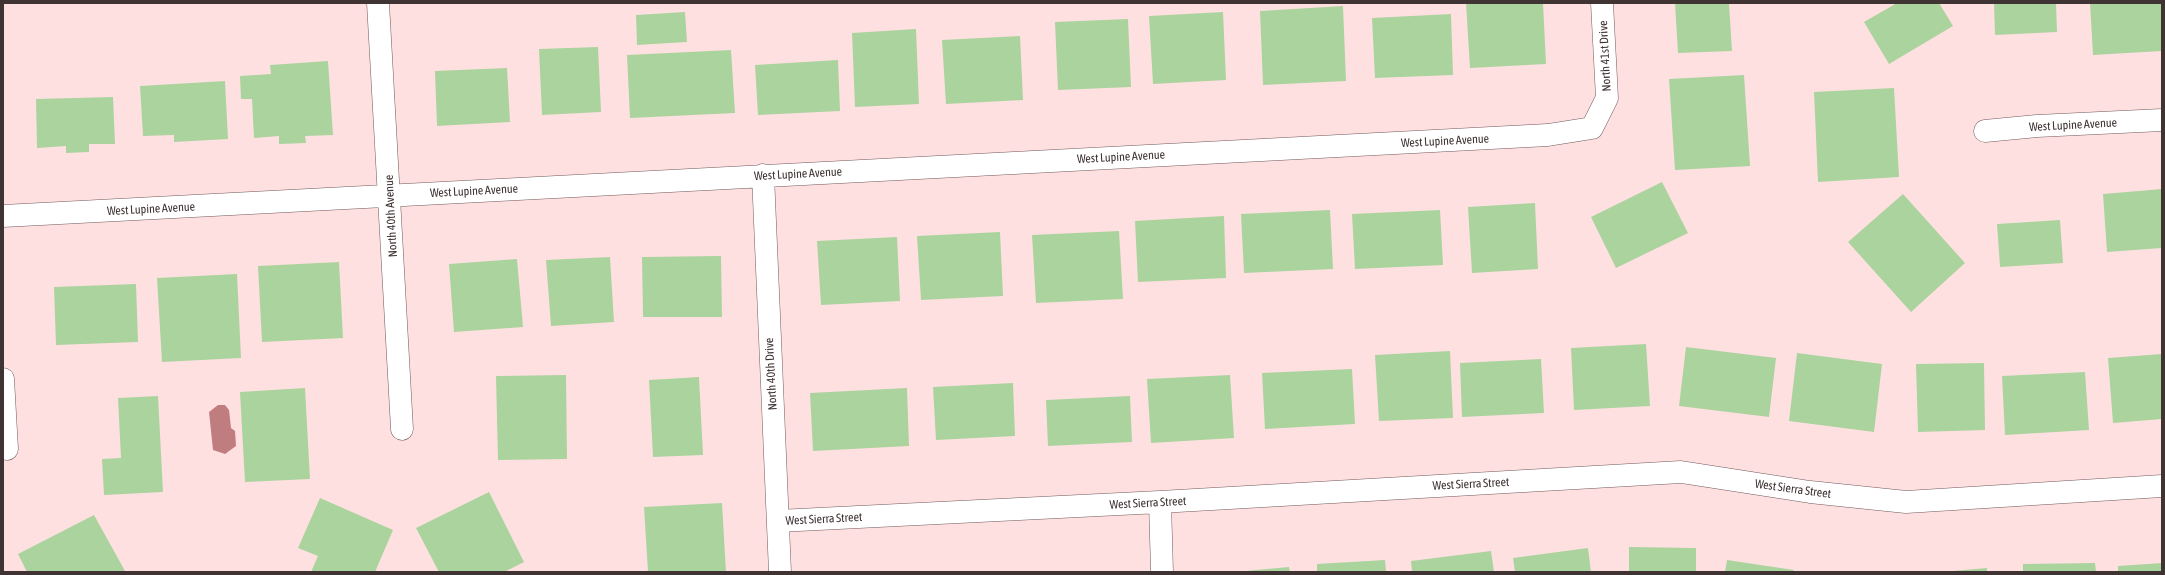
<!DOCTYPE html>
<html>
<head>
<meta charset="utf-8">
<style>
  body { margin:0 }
  #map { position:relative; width:2165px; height:575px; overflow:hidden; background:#ffe0e1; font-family:"Asap Condensed",sans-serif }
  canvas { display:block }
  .frame { position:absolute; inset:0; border:4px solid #3f3333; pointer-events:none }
</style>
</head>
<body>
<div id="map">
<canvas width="2165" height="575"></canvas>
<div class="frame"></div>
</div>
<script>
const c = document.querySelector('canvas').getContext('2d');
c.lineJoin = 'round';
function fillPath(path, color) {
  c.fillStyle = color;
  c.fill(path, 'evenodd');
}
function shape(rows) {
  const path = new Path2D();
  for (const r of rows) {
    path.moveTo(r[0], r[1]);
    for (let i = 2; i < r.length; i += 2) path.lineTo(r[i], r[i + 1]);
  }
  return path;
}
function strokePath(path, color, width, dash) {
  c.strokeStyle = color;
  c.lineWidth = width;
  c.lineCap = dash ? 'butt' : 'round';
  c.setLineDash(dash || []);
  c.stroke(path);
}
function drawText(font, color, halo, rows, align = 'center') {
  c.font = font + ' "Asap Condensed",sans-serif';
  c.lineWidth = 3.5;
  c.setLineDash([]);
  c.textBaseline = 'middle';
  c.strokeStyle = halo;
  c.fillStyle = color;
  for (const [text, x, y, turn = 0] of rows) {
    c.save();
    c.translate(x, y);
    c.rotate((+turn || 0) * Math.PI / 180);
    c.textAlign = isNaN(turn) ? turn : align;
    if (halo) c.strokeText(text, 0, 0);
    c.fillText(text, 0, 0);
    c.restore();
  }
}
fillPath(shape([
  [218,405,225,405,229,410,231,428,235,431,236,446,225,454,213,450,209,412]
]), '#c07d80');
fillPath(shape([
  [1466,3,1543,3,1546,64,1470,68],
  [1675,3,1729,3,1732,51,1678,53],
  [1897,3,1939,3,1953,26,1889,64,1864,22],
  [1994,3,2056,3,2057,32,1995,35],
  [2090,3,2161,3,2162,51,2093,55],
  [1343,6,1346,81,1263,85,1260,11],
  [685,12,687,42,637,45,636,15],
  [1223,12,1226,80,1153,84,1149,16],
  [1451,14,1453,75,1375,78,1372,18],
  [1128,19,1131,87,1058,90,1055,22],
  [916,29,919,104,855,107,852,33],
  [1020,36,1023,100,946,104,942,40],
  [598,47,601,112,542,115,539,49],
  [731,50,735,113,630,118,627,55],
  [838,60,840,111,758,115,755,65],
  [328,61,333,135,305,136,306,143,279,144,279,136,254,138,252,99,241,99,240,76,271,74,270,65],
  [507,68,510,122,437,126,435,71],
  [1744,75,1750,166,1675,170,1669,79],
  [225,81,228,139,174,142,174,135,143,136,140,86],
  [1894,88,1899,177,1818,182,1814,92],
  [113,97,115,144,89,144,89,152,66,153,66,146,37,148,36,99],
  [1662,182,1688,233,1616,268,1591,217],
  [2162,189,2162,248,2107,252,2103,194],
  [1903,194,1965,263,1911,312,1848,242],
  [1535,203,1538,269,1472,273,1468,207],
  [1330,210,1333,269,1244,273,1241,214],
  [1440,210,1443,265,1355,269,1352,214],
  [1224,216,1226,278,1138,282,1135,221],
  [2060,220,2063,263,2000,267,1997,224],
  [1119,231,1123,299,1036,303,1032,235],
  [1000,232,1003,296,921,300,917,236],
  [897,237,900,301,821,305,817,241],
  [721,256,722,317,643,317,642,257],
  [610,257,614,322,551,326,546,260],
  [517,259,523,327,454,332,449,264],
  [339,262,343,338,262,342,258,266],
  [237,274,241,358,162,362,157,278],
  [136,284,138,342,56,345,54,287],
  [1646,344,1650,406,1574,410,1571,348],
  [1686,347,1776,358,1769,417,1679,406],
  [1450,351,1453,418,1379,421,1375,355],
  [1797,353,1882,364,1874,432,1789,421],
  [2162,354,2162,419,2113,423,2108,358],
  [1541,359,1544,413,1462,417,1460,363],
  [1984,363,1985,430,1918,432,1916,364],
  [1352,369,1355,424,1265,429,1262,373],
  [2085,372,2089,430,2005,435,2002,376],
  [566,375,567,459,498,460,496,376],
  [1230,375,1234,438,1151,443,1147,379],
  [699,377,703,455,653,457,649,380],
  [1013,383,1015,436,936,440,933,387],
  [305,388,310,479,245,482,240,392],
  [907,388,909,446,813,451,810,393],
  [158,396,163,492,104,495,102,459,121,458,118,398],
  [1130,396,1132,442,1048,446,1046,400],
  [489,492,524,562,504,572,439,572,416,528],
  [320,498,393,530,375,572,311,572,318,556,298,548],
  [722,503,726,572,648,572,644,507],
  [94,515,125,571,27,572,18,554],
  [1629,547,1696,548,1696,572,1629,572],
  [1588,548,1591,572,1515,572,1513,558],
  [1491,551,1494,572,1412,572,1411,561],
  [1385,560,1386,572,1317,572,1317,564],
  [1727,560,1794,570,1793,572,1725,572],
  [2095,563,2096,572,2023,572,2023,564],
  [2162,563,2162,572,2118,572,2118,566],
  [1289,567,1290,572,1245,572,1245,571],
  [1987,568,1987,572,1952,572,1952,571]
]), '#abd39e');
const street = shape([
  [378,3,402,429],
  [1985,131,2037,126,2162,120],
  [763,175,780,572],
  [3,216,1548,135,1592,128,1607,98,1602,3],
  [3,379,7,449],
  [1160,502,1162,572],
  [778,521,1160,502,1681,472,1810,492,1906,502,2162,486]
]);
strokePath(street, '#72595a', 23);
strokePath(street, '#fff', 22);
drawText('12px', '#3f3333', '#fff', [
  ["North 41st Drive",1605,56,-93],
  ["West Lupine Avenue",2073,125,-3],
  ["West Lupine Avenue",1445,141,-3],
  ["West Lupine Avenue",1121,157,-3],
  ["West Lupine Avenue",798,174,-3],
  ["West Lupine Avenue",474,191,-3],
  ["West Lupine Avenue",151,209,-3],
  ["North 40th Avenue",391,216,-93],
  ["North 40th Drive",771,374,-93],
  ["West Sierra Street",1471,484,-3],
  ["West Sierra Street",1793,489,8],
  ["West Sierra Street",1148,503,-3],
  ["West Sierra Street",824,519,-3]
]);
</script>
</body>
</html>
